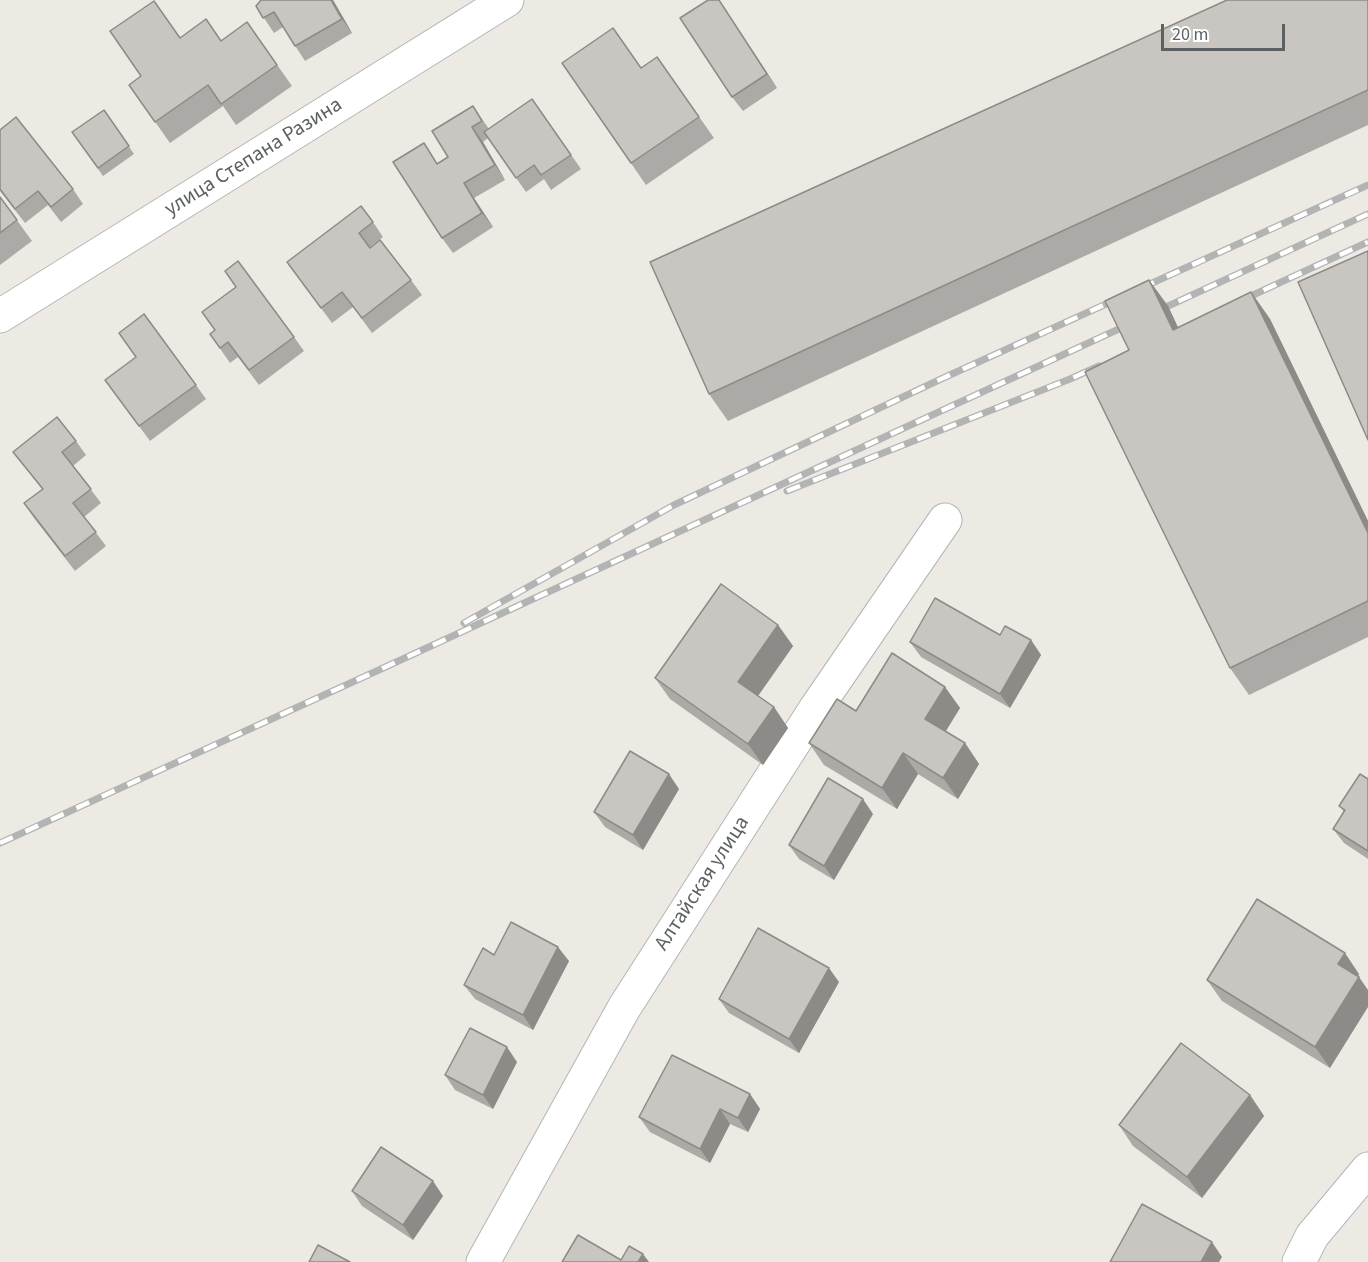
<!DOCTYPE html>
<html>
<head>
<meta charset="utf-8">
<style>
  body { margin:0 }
  #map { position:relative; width:1368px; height:1262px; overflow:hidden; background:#edeae4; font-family:"Source Sans 3",sans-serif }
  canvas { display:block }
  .scale { position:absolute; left:1161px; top:24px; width:124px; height:27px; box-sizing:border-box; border:3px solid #5c6163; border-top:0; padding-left:8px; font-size:18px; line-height:21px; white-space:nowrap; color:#5c6163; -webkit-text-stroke:4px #fff; paint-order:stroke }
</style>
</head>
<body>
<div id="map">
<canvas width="1368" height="1262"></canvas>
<div class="scale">20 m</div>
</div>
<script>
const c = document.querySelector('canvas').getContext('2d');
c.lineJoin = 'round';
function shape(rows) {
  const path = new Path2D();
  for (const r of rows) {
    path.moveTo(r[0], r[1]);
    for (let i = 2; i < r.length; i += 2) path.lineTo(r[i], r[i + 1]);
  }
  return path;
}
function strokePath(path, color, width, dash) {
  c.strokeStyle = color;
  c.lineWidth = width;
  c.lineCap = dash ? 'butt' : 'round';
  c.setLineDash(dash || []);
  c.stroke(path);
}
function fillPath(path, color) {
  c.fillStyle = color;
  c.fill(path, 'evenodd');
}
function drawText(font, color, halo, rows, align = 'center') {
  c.font = font + ' "Source Sans 3",sans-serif';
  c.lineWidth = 6;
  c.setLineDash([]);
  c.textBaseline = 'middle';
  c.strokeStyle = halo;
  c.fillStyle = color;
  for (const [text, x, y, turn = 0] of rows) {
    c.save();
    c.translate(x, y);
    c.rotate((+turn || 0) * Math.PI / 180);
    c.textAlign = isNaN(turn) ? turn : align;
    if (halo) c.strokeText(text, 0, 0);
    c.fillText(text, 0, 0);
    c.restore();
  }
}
const minor = shape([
  [0,316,507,0],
  [483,1262,624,1008,816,708,945,520],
  [1299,1262,1312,1236,1368,1169]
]);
strokePath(minor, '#b2b5b8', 35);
strokePath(minor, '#fff', 33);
const rail = shape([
  [1238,302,1368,242],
  [1153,313,1368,214],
  [787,491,1070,379,1099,366],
  [464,623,674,505,941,379,1368,185],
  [0,843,381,669,1134,322]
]);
strokePath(rail, '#b2b3b3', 7);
strokePath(rail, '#fff', 4.5, [14]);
fillPath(shape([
  [333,0,352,33,305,61,283,27,274,33,256,6],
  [719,0,777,88,743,111,732,97],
  [1368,0,1368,125,728,421,709,394],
  [247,22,292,86,236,125,223,106,170,143,129,85,141,76,180,38,221,41],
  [657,57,714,138,646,185,562,63,641,68],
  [532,99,581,169,551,190,544,179,526,192,488,138,483,142,505,180,474,198,493,227,453,253,442,238,438,163,448,157,473,106,489,129],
  [104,110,134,154,103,176,72,132],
  [0,130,73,189,83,204,61,222,48,205,25,223,0,191],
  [0,197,32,241,0,265],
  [373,222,383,237,370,247,411,280,422,295,372,333,353,307,332,323,287,262],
  [1149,280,1168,306,1178,328,1251,292,1270,319,1368,521,1368,637,1249,695,1230,668],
  [202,312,294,337,304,351,259,385,238,357,230,363,210,334,215,330],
  [105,380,196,385,206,399,150,441],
  [76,441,86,455,73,466,101,503,84,517,106,546,75,571,34,518,24,503,42,489,13,452],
  [778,625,793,646,758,696,774,707,788,728,763,765,670,699,655,678],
  [1000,635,1031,640,1041,655,1010,708,921,657,910,642],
  [945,687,960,708,946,731,965,743,979,764,958,799,918,774,897,809,824,765,809,743,856,711],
  [1368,779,1368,859,1344,843,1333,829,1344,812,1339,806],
  [679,789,643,850,605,827,594,812],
  [873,814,834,880,799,859,789,845],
  [494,955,569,961,533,1030,475,999,464,985],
  [1359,974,1330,1068,1222,1001,1207,980],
  [839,982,799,1053,729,1013,719,999],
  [517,1062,493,1109,455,1090,445,1075],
  [750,1094,760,1109,748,1132,730,1124,710,1163,650,1132,639,1117],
  [1250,1095,1264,1116,1202,1198,1133,1146,1119,1125],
  [352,1191,443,1196,413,1240,362,1206]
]), '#ada9a6');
fillPath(shape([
  [331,0,333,0,352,33,342,19],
  [719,0,726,10,777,88,767,74],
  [472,127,483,142,505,180,495,165],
  [464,183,474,198,493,227,482,213],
  [1149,280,1168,306,1192,357,1173,330],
  [1251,292,1270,319,1368,521,1368,533],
  [778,625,793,646,753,703,738,682],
  [1031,640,1041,655,1010,708,1000,694],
  [945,687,960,708,940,740,925,719],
  [774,707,788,728,763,765,748,744],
  [965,743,979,764,958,799,943,778],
  [903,753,918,774,897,809,882,788],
  [669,774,679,789,643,850,633,835],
  [863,799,873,814,834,880,824,866],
  [558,947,569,961,533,1030,523,1015],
  [1345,953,1359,974,1353,985,1338,964],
  [829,968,839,982,799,1053,789,1039],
  [1359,977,1368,990,1368,1007,1330,1068,1315,1047],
  [507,1047,517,1062,493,1109,483,1095],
  [750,1094,760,1109,748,1132,738,1118],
  [1250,1095,1264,1116,1202,1198,1187,1177],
  [720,1109,730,1124,710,1163,700,1149],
  [433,1181,443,1196,413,1240,403,1225],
  [1212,1242,1222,1257,1219,1262,1201,1262],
  [643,1254,649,1262,638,1262]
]), '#8d8a87');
const building = shape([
  [261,0,331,0,342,19,295,46,274,12,263,18,256,6,261,0],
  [708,0,719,0,767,74,732,97,680,18,708,0],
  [1227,0,1368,0,1368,90,709,394,650,262,1227,0],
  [154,1,180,38,206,19,221,41,247,22,277,65,221,104,208,85,155,122,129,85,141,76,110,31,154,1],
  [613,28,641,68,657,57,699,117,631,163,562,63,613,28],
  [532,99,571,155,541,175,534,165,516,178,484,132,532,99],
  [473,106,482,121,472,127,495,165,464,183,482,213,442,238,393,162,424,143,437,164,448,157,432,131,473,106],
  [104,110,129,146,98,168,72,132,104,110],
  [16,117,73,189,51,207,38,191,15,209,0,189,0,130,16,117],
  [0,197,17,220,0,233,0,197],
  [361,206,373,222,359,233,370,248,380,240,411,280,362,318,342,292,321,308,287,262,361,206],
  [1368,251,1368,440,1298,282,1368,251],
  [238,261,294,337,249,370,228,342,220,348,210,334,215,330,202,312,236,287,225,271,238,261],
  [1149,280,1173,330,1251,292,1368,533,1368,601,1230,668,1085,372,1129,350,1105,301,1149,280],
  [144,314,196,385,139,426,105,380,136,357,119,333,144,314],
  [57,417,76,441,62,452,91,489,73,503,96,532,65,556,24,503,43,489,13,452,57,417],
  [721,584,778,625,738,682,774,707,748,744,655,678,721,584],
  [935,598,1000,635,1005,626,1031,640,1000,694,910,642,935,598],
  [892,653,945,687,925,719,965,743,943,778,903,753,882,788,809,743,837,699,856,711,892,653],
  [630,751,669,774,633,835,594,812,630,751],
  [1360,774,1368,779,1368,851,1333,829,1345,810,1339,806,1360,774],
  [828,778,863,799,824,866,789,845,828,778],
  [1257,899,1345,953,1338,964,1359,977,1315,1047,1207,980,1257,899],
  [511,922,558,947,523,1015,464,985,483,948,494,955,511,922],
  [758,928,829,968,789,1039,719,999,758,928],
  [470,1028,507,1047,483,1095,445,1075,470,1028],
  [1181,1043,1250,1095,1187,1177,1119,1125,1181,1043],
  [672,1055,750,1094,738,1118,720,1109,700,1149,639,1117,672,1055],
  [381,1147,433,1181,403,1225,352,1191,381,1147],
  [1142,1204,1212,1242,1201,1262,1110,1262,1142,1204],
  [578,1235,621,1260,629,1246,643,1254,638,1262,562,1262,578,1235],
  [318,1245,350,1262,309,1262,318,1245]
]);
fillPath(building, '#c9c5c1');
strokePath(building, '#8d8a87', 1.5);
drawText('21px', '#5c6163', '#fff', [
  ["улица Степана Разина",254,158,-32],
  ["Алтайская улица",703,884,-57]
]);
</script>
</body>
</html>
